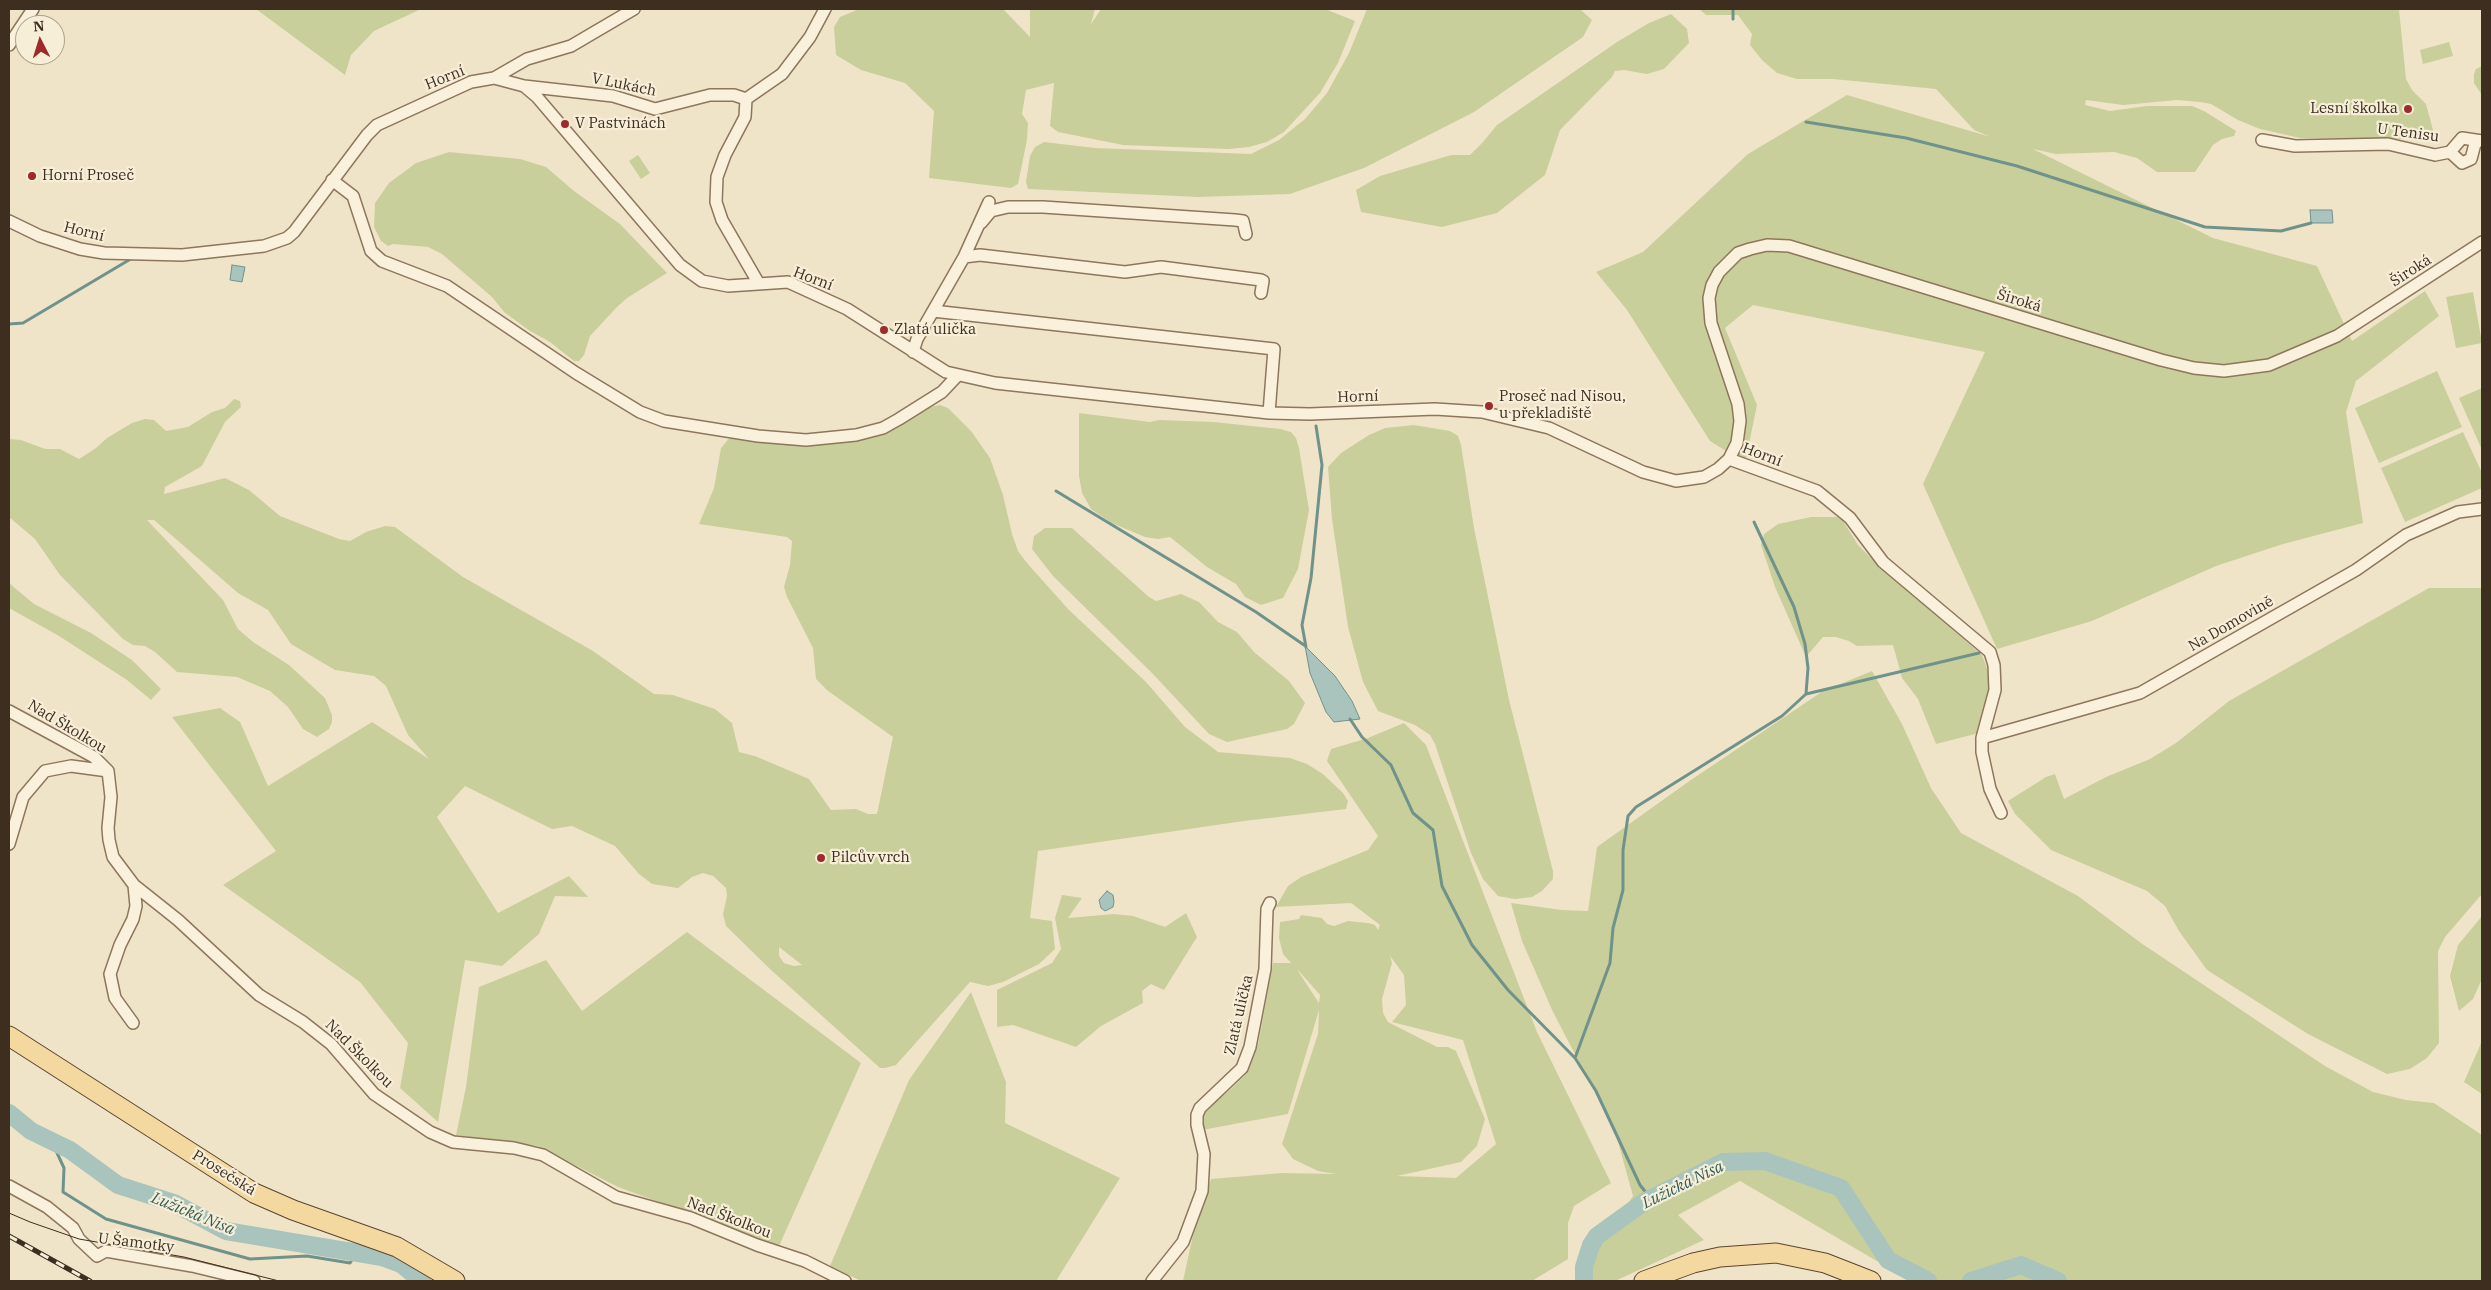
<!DOCTYPE html>
<html>
<head>
<meta charset="utf-8">
<style>
  body { margin:0 }
  #map { position:relative; width:2491px; height:1290px; overflow:hidden; background:#f0e4c8; font-family:"IBM Plex Serif",serif }
  canvas { display:block }
  .frame { position:absolute; inset:0; border:10px solid #3d2e20; pointer-events:none }
  .north { position:absolute; left:15px; top:15px; width:50px; height:50px; box-sizing:border-box; background:#f7eed8; border:1px solid #ada18e; border-radius:50%; rotate:355deg; font-size:14px; font-weight:700; line-height:20px; text-align:center; color:#3d2e20 }
  .north::after { content:''; display:block; margin:auto; width:18px; height:22px; background:#9e2a2b; clip-path:polygon(50% 0,100% 100%,50% 72%,0 100%) }
</style>
</head>
<body>
<div id="map">
<canvas width="2491" height="1290"></canvas>
<div class="frame"></div>
<div class="north">N</div>
</div>
<script>
const c = document.querySelector('canvas').getContext('2d');
c.lineJoin = 'round';
function fillPath(path, color) {
  c.fillStyle = color;
  c.fill(path, 'evenodd');
}
function shape(rows) {
  const path = new Path2D();
  for (const r of rows) {
    path.moveTo(r[0], r[1]);
    for (let i = 2; i < r.length; i += 2) path.lineTo(r[i], r[i + 1]);
  }
  return path;
}
function strokePath(path, color, width, dash) {
  c.strokeStyle = color;
  c.lineWidth = width;
  c.lineCap = dash ? 'butt' : 'round';
  c.setLineDash(dash || []);
  c.stroke(path);
}
function drawText(font, color, halo, rows, align = 'center') {
  c.font = font + ' "IBM Plex Serif",serif';
  c.lineWidth = 4.5;
  c.setLineDash([]);
  c.textBaseline = 'middle';
  c.strokeStyle = halo;
  c.fillStyle = color;
  for (const [text, x, y, turn = 0] of rows) {
    c.save();
    c.translate(x, y);
    c.rotate((+turn || 0) * Math.PI / 180);
    c.textAlign = isNaN(turn) ? turn : align;
    if (halo) c.strokeText(text, 0, 0);
    c.fillText(text, 0, 0);
    c.restore();
  }
}
fillPath(shape([
  [256,9,421,9,374,31,351,55,345,75],
  [859,9,1003,9,1030,37,1030,9,1095,9,1091,24,1101,9,1325,9,1355,21,1338,63,1320,93,1284,132,1267,142,1249,147,1228,149,1123,145,1058,132,1050,126,1054,83,1026,90,1022,114,1028,123,1027,140,1018,184,1011,188,929,178,934,111,905,83,861,70,836,55,834,27,840,17],
  [1367,9,1580,9,1592,20,1583,37,1474,112,1364,168,1290,194,1198,197,1028,189,1026,182,1030,156,1035,147,1044,142,1095,148,1251,154,1279,140,1305,119,1327,93,1349,53],
  [1699,9,2399,9,2406,79,2412,90,2426,104,2433,130,2433,139,2300,138,2260,129,2238,120,2211,104,2200,102,2177,100,2123,105,2086,100,2085,105,2110,111,2147,106,2192,106,2204,111,2236,131,2234,136,2222,139,2213,145,2195,172,2157,172,2137,158,2114,152,2056,154,2033,149,2213,238,2317,266,2352,341,2425,291,2439,316,2356,381,2346,412,2363,523,2283,544,2216,566,2092,621,1997,649,1923,484,1985,352,1753,305,1725,328,1757,405,1745,463,1710,441,1627,310,1596,272,1643,252,1748,154,1847,95,1991,137,1974,130,1936,89,1833,79,1797,79,1777,73,1762,60,1750,45,1752,34,1738,15,1706,15],
  [1671,14,1687,29,1689,43,1664,69,1647,74,1624,70,1615,71,1612,77,1560,130,1545,175,1497,213,1442,227,1361,212,1356,190,1380,176,1451,155,1470,155,1483,142,1497,125,1617,42,1649,23],
  [2449,42,2453,56,2423,64,2420,50],
  [2482,66,2482,95,2474,83,2474,74,2476,69],
  [449,152,520,159,546,167,574,191,620,224,667,273,627,298,617,307,590,336,584,355,579,361,574,361,550,342,530,331,504,312,492,297,442,254,428,247,393,244,388,246,381,241,374,227,375,203,389,183,416,163],
  [638,155,650,173,641,179,629,161],
  [2473,292,2482,343,2456,348,2446,297],
  [2437,371,2462,427,2379,463,2355,408],
  [2482,388,2482,450,2459,398],
  [234,399,240,401,241,407,225,422,202,466,165,487,164,494,225,478,249,490,280,516,339,539,350,541,366,532,385,526,395,527,463,577,593,651,654,694,673,695,715,709,732,723,739,752,755,756,809,779,831,810,856,809,868,814,877,814,893,737,828,691,816,679,813,648,787,597,784,587,790,565,792,541,787,537,699,524,714,488,721,448,732,435,798,444,882,433,907,422,929,407,940,405,948,408,971,431,990,458,1003,495,1012,534,1018,551,1027,563,1069,610,1146,682,1185,727,1218,752,1290,758,1307,764,1323,774,1343,793,1348,801,1346,809,1244,821,1038,851,1030,918,1052,921,1055,949,1039,964,1003,982,988,986,970,982,896,1065,885,1068,880,1068,771,970,726,926,723,914,727,896,726,888,713,876,703,873,692,877,678,888,652,884,639,874,615,846,572,826,552,829,465,786,437,817,498,913,569,876,588,897,555,896,539,934,502,966,465,960,438,1122,400,1088,408,1043,360,982,223,885,276,851,172,717,220,708,240,722,268,786,372,722,429,759,408,735,386,686,374,676,335,670,291,644,268,610,238,593,154,520,147,520,223,600,238,629,253,642,289,665,325,698,332,715,332,722,329,729,317,737,303,729,288,707,270,691,237,677,177,672,155,652,145,646,133,645,123,639,60,575,35,539,9,517,9,439,21,440,45,449,60,449,79,459,96,448,107,438,132,423,145,419,154,420,166,431,188,427,212,412,225,408],
  [779,947,802,965,794,966,784,963,779,956],
  [1079,413,1150,422,1159,420,1214,422,1280,429,1291,432,1296,438,1299,448,1309,510,1298,569,1283,598,1261,605,1245,597,1236,584,1207,567,1170,537,1158,539,1145,537,1112,523,1091,509,1082,493,1079,476],
  [1414,425,1450,431,1458,436,1461,445,1474,528,1509,700,1553,871,1553,879,1542,891,1532,897,1515,899,1498,896,1483,879,1471,853,1435,744,1430,735,1415,725,1378,711,1363,682,1348,627,1332,519,1328,467,1341,453,1369,435,1385,428],
  [2463,432,2482,473,2482,488,2405,522,2381,468],
  [1811,517,1837,517,1843,521,1858,545,1874,561,1982,655,1988,671,1989,695,1979,733,1936,744,1918,699,1902,678,1893,645,1857,646,1849,641,1836,637,1823,637,1806,657,1775,587,1761,545,1764,534,1778,524],
  [1045,528,1072,528,1149,597,1156,601,1181,594,1199,602,1218,622,1237,632,1254,652,1289,681,1305,703,1294,724,1287,729,1227,742,1209,734,1152,673,1053,576,1032,549,1034,536],
  [9,583,34,604,91,633,132,660,161,689,151,700,127,680,59,636,9,608],
  [2429,588,2482,588,2482,894,2445,937,2438,951,2439,1043,2427,1058,2410,1069,2387,1074,2308,1034,2207,970,2179,931,2165,906,2147,891,2051,850,2015,814,2008,801,2046,777,2055,774,2064,799,2106,777,2150,759,2176,743,2229,701],
  [1872,671,1902,724,1931,788,1961,833,2078,896,2141,943,2325,1066,2373,1092,2406,1100,2434,1103,2482,1135,2482,1281,1911,1281,1740,1181,1678,1215,1704,1240,1615,1281,1590,1281,1596,1251,1633,1196,1615,1131,1553,1012,1522,941,1511,903,1562,910,1588,911,1597,847,1688,782,1823,691],
  [1404,723,1426,745,1537,1032,1611,1183,1574,1206,1568,1223,1568,1259,1532,1281,1183,1281,1193,1235,1211,1179,1282,1173,1336,1174,1318,1171,1293,1159,1282,1144,1318,1034,1319,1010,1288,1114,1202,1130,1202,1112,1231,1089,1245,1075,1258,1045,1273,963,1291,963,1283,954,1279,938,1280,922,1299,919,1301,915,1322,918,1327,924,1334,926,1348,921,1368,923,1375,925,1378,930,1380,925,1351,903,1276,907,1288,886,1301,877,1368,850,1378,836,1327,761,1331,749,1368,738],
  [1390,956,1404,975,1406,1005,1392,1022,1463,1040,1496,1144,1456,1178,1397,1176,1461,1162,1477,1146,1485,1119,1456,1051,1448,1047,1437,1047,1388,1022,1383,1013,1382,999,1392,963],
  [1298,970,1320,995,1319,1003,1298,971],
  [1062,895,1082,898,1068,918,1114,914,1133,916,1165,927,1186,913,1197,937,1164,990,1151,984,1142,991,1143,1003,1101,1026,1076,1047,1013,1025,997,1027,997,990,1052,963,1061,949,1055,918],
  [2482,916,2482,979,2473,999,2459,1011,2450,976,2458,945],
  [687,932,861,1063,779,1246,618,1187,538,1146,456,1135,466,1087,479,987,546,960,582,1011],
  [971,992,1006,1082,1005,1123,1120,1178,1056,1281,861,1281,830,1266,909,1080],
  [2482,1041,2482,1094,2464,1082]
]), '#c9cf9b');
const water = shape([
  [2310,210,2332,210,2333,223,2311,223,2310,210],
  [232,265,245,267,242,282,230,280,232,265],
  [1305,646,1335,676,1352,701,1360,719,1334,722,1326,712,1310,673,1305,646],
  [1107,891,1113,895,1114,902,1113,907,1105,911,1101,908,1099,900,1107,891]
]);
fillPath(water, '#a9c4bc');
strokePath(water, '#6f938a', 1);
strokePath(shape([
  [1733,9,1733,19],
  [1806,122,1906,138,2017,166,2205,227,2281,231,2311,223],
  [9,324,23,323,134,257],
  [1056,491,1256,612,1304,645],
  [1306,647,1302,625,1311,578,1322,465,1316,426],
  [1806,694,1979,653],
  [1350,719,1362,737,1391,765,1413,813,1433,830,1442,886,1472,945,1508,990,1575,1058,1596,1091,1640,1185,1651,1199],
  [1575,1058,1610,963,1613,928,1623,890,1623,850,1628,816,1636,807,1782,716,1806,694,1808,668,1805,644,1794,607,1754,522],
  [52,1142,64,1168,63,1192,106,1219,250,1259,307,1256,350,1263,357,1252]
]), '#6f938a', 3);
strokePath(shape([
  [9,1113,31,1131,70,1150,118,1185,174,1203,226,1231,382,1257,401,1264,422,1281],
  [1584,1281,1584,1267,1591,1245,1597,1236,1644,1202,1723,1162,1765,1161,1841,1188,1888,1260,1928,1281],
  [1971,1281,2021,1265,2058,1281]
]), '#a9c4bc', 18);
const minor = shape([
  [9,45,33,9],
  [494,78,527,59,571,46,634,9],
  [524,86,613,96,655,109,710,95,734,95,746,99],
  [2262,140,2295,146,2388,144,2435,155,2450,152,2462,138,2482,141],
  [2450,152,2462,163,2471,159,2476,140],
  [332,180,353,196,371,251,382,261,447,286,576,373,640,412,664,421,758,436,806,440,856,435,883,428,899,419,942,392,958,375],
  [9,221,40,236,80,249,104,253,182,255,264,246,287,238,294,232,367,135,377,125,471,82,494,78,524,86,537,97,680,265,702,281,728,286,788,282,847,309,946,372,995,383,1269,413,1310,414,1435,409,1482,412,1549,428,1643,472,1676,481,1704,477,1718,469,1729,459,1737,443,1740,421,1738,404,1711,323,1709,298,1712,285,1719,272,1738,253,1750,249,1767,245,1789,246,2161,360,2194,368,2224,371,2269,365,2337,336,2482,242],
  [981,223,991,211,1008,207,1043,207,1235,220,1243,221,1246,234],
  [964,257,980,255,1125,272,1161,267,1261,280,1263,281,1261,293],
  [759,284,722,220,716,202,717,177,725,155,745,117,746,99,782,74,810,37,825,9],
  [933,311,1274,349,1269,413],
  [913,352,917,339,964,257,989,202],
  [1729,459,1817,491,1850,518,1883,562,1990,652,1994,665,1995,690,1982,738,1982,752,1990,789,2001,813],
  [9,711,94,757,108,771,111,797,108,828,109,840,113,857,134,885,178,920,259,995,303,1022,331,1044,374,1094,430,1132,453,1142,514,1148,543,1155,616,1197,691,1218,757,1245,805,1261,845,1281],
  [1982,738,2140,693,2356,570,2406,535,2458,512,2482,509],
  [9,844,23,797,45,771,71,766,108,771],
  [133,1023,115,998,110,974,120,945,133,919,136,906,134,885],
  [9,1186,47,1207,73,1228,79,1239,97,1256,106,1251,192,1266,254,1281],
  [1152,1281,1183,1242,1202,1191,1204,1154,1197,1125,1197,1115,1200,1108,1242,1068,1250,1047,1265,969,1267,909,1270,903]
]);
const primary = shape([
  [9,1036,254,1193,293,1210,397,1247,455,1281],
  [1644,1281,1693,1263,1720,1257,1776,1253,1825,1263,1871,1281]
]);
strokePath(minor, '#8d765c', 14);
strokePath(primary, '#5b4430', 21);
strokePath(minor, '#faf1dc', 11);
strokePath(primary, '#f3d9a0', 19);
strokePath(shape([
  [9,1213,30,1222,79,1239,184,1257,279,1281]
]), '#3d2e20', 1);
const rail = shape([
  [9,1236,90,1281]
]);
strokePath(rail, '#3d2e20', 5);
strokePath(rail, '#f7eed8', 3, [9]);
for (const [x, y, r, color] of [
  [2408,109,5,"#9e2a2b"],
  [565,124,5,"#9e2a2b"],
  [32,176,5,"#9e2a2b"],
  [884,330,5,"#9e2a2b"],
  [1489,406,5,"#9e2a2b"],
  [821,858,5,"#9e2a2b"]
]) {
  const dot = new Path2D();
  dot.arc(x, y, r, 0, 2 * Math.PI);
  c.fillStyle = color;
  c.fill(dot);
  strokePath(dot, '#f7eed8', 2);
}
drawText('15px', '#3d2e20', '#f7eed8', [
  ["Horní",445,78,-22],
  ["V Lukách",624,85,12],
  ["U Tenisu",2408,133,8],
  ["Horní",84,232,14],
  ["Široká",2411,271,-33],
  ["Horní",813,279,21],
  ["Široká",2019,301,17],
  ["Horní",1358,397,-2],
  ["Horní",1762,455,21],
  ["Na Domovině",2231,624,-30],
  ["Nad Školkou",67,727,31],
  ["Zlatá ulička",1239,1015,-77],
  ["Nad Školkou",359,1054,45],
  ["Prosečská",224,1173,32],
  ["Nad Školkou",729,1218,21],
  ["U Šamotky",136,1243,7]
]);
drawText('15px', '#3d2e20', '#f7eed8', [
  ["Lesní školka",2398,109,"right"],
  ["V Pastvinách",575,124],
  ["Horní Proseč",42,176],
  ["Zlatá ulička",894,330],
  ["Proseč nad Nisou,",1499,397],
  ["u překladiště",1499,414],
  ["Pilcův vrch",831,858]
], 'left');
drawText('italic 16px', '#2f5d5a', '#f7eed8', [
  ["Lužická Nisa",1683,1185,-26],
  ["Lužická Nisa",193,1214,22]
]);
</script>
</body>
</html>
